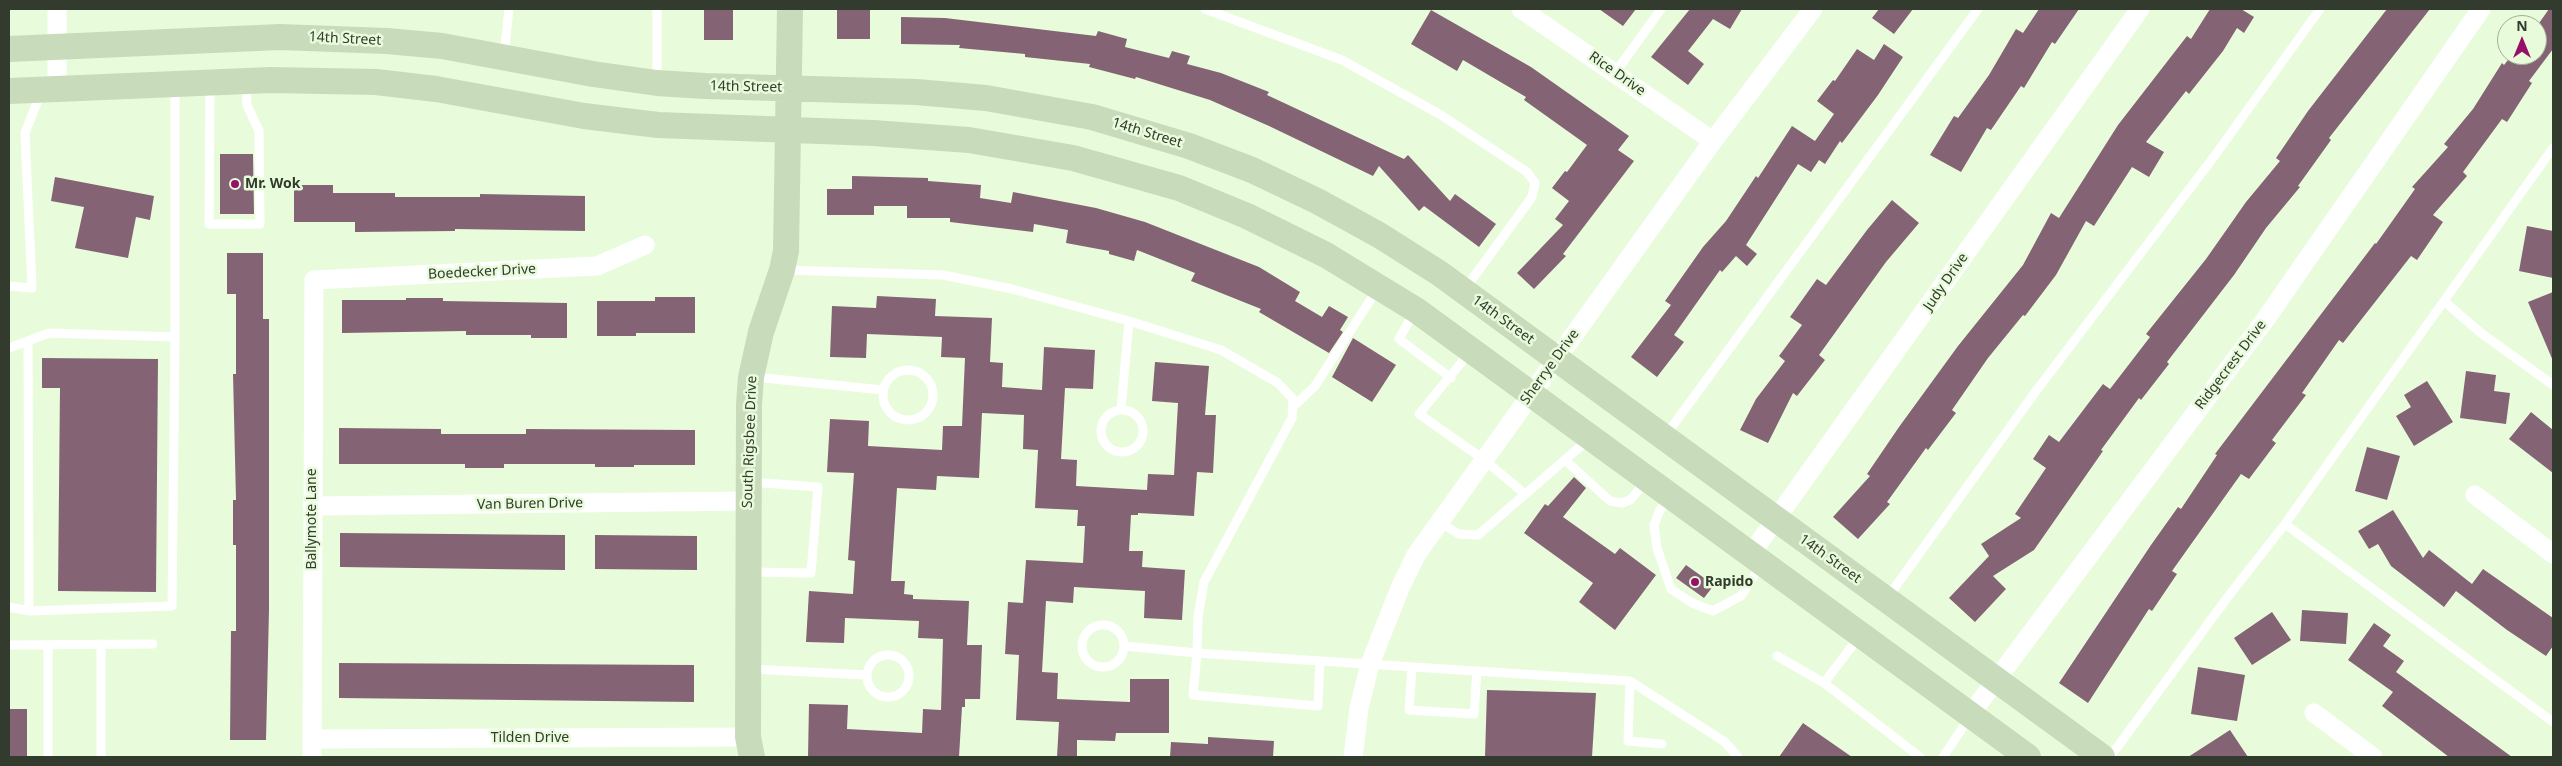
<!DOCTYPE html>
<html>
<head>
<meta charset="utf-8">
<style>
  body { margin:0 }
  #map { position:relative; width:2562px; height:766px; overflow:hidden; background:#e8fcdc; font-family:"Noto Sans",sans-serif }
  canvas { display:block }
  .frame { position:absolute; inset:0; border:10px solid #333a2e; pointer-events:none }
  .north { position:absolute; left:2497px; top:15px; width:50px; height:50px; box-sizing:border-box; background:#e8fcdc; border:1px solid #a0ae96; border-radius:50%; rotate:0deg; font-size:14px; font-weight:700; line-height:20px; text-align:center; color:#333a2e }
  .north::after { content:''; display:block; margin:auto; width:18px; height:22px; background:#961067; clip-path:polygon(50% 0,100% 100%,50% 72%,0 100%) }
</style>
</head>
<body>
<div id="map">
<canvas width="2562" height="766"></canvas>
<div class="frame"></div>
<div class="north">N</div>
</div>
<script>
const c = document.querySelector('canvas').getContext('2d');
c.lineJoin = 'round';
function fillPath(path, color) {
  c.fillStyle = color;
  c.fill(path, 'evenodd');
}
function shape(rows) {
  const path = new Path2D();
  for (const r of rows) {
    if (r.length === 3) {
      path.moveTo(r[0] + r[2], r[1]);
      path.arc(r[0], r[1], r[2], 0, 2 * Math.PI);
      continue;
    }
    path.moveTo(r[0], r[1]);
    for (let i = 2; i < r.length; i += 2) path.lineTo(r[i], r[i + 1]);
  }
  return path;
}
function strokePath(path, color, width, dash) {
  c.strokeStyle = color;
  c.lineWidth = width;
  c.lineCap = dash ? 'butt' : 'round';
  c.setLineDash(dash || []);
  c.stroke(path);
}
function drawText(font, color, halo, rows, align = 'center') {
  c.font = font + ' "Noto Sans",sans-serif';
  c.lineWidth = 5;
  c.setLineDash([]);
  c.textBaseline = 'middle';
  c.strokeStyle = halo;
  c.fillStyle = color;
  for (const [text, x, y, turn = 0] of rows) {
    c.save();
    c.translate(x, y);
    c.rotate((+turn || 0) * Math.PI / 180);
    c.textAlign = isNaN(turn) ? turn : align;
    if (halo) c.strokeText(text, 0, 0);
    c.fillText(text, 0, 0);
    c.restore();
  }
}
fillPath(shape([
  [704,9,733,9,733,40,704,40],
  [837,9,870,9,870,39,837,39],
  [1599,9,1636,9,1623,26],
  [1690,9,1742,9,1730,29,1713,19,1688,51,1704,64,1688,85,1651,57],
  [1879,9,1913,9,1894,34,1872,18],
  [2039,9,2079,9,2055,44,2052,42,2024,88,2021,86,1991,130,1987,128,1961,172,1930,155,1954,116,1958,118,1989,75,2016,29,2023,33],
  [2210,9,2241,9,2254,17,2244,33,2237,28,2223,51,2189,94,2186,91,2146,142,2164,152,2149,177,2132,167,2094,226,2086,221,2056,275,2025,316,2023,315,1988,358,1952,410,1956,413,1928,450,1926,448,1887,502,1890,504,1858,539,1833,517,1870,476,1867,474,1899,427,1958,346,2023,265,2051,213,2059,218,2118,125,2187,36,2191,39],
  [2387,9,2430,9,2329,138,2331,140,2298,186,2300,187,2266,228,2234,275,2167,362,2169,364,2141,400,2139,398,2101,450,2103,451,2034,550,1993,576,2006,589,1975,622,1949,598,1989,556,1981,544,2021,518,2015,514,2046,468,2033,459,2049,435,2059,442,2103,384,2110,389,2150,337,2146,334,2206,259,2246,202,2280,161,2276,158,2308,111],
  [2549,9,2553,9,2553,49,2529,81,2532,83,2507,122,2502,119,2463,172,2467,176,2433,215,2443,222,2417,260,2411,256,2343,343,2339,340,2302,393,2306,395,2272,440,2276,443,2249,479,2241,474,2172,571,2177,574,2152,611,2149,609,2088,703,2059,683,2151,545,2178,507,2181,509,2217,455,2215,454,2375,243,2376,244,2415,189,2412,187,2448,147,2444,144,2473,109,2502,63,2504,65,2512,55,2537,55,2537,26],
  [1431,10,1531,67,1629,136,1618,150,1634,161,1563,254,1566,256,1534,289,1517,273,1563,225,1555,219,1569,201,1552,188,1565,171,1567,172,1587,145,1524,100,1526,97,1463,60,1457,71,1411,44],
  [901,17,945,18,1096,36,1098,31,1127,39,1125,47,1169,58,1172,51,1190,56,1187,64,1221,73,1269,92,1267,95,1404,159,1408,155,1450,201,1455,194,1496,224,1479,247,1424,206,1419,211,1379,166,1373,176,1269,126,1210,100,1136,77,1135,79,1089,67,1090,64,1025,57,1025,54,959,48,960,45,901,44],
  [1884,44,1903,57,1878,95,1842,143,1840,141,1825,164,1819,160,1811,172,1798,164,1746,245,1757,254,1747,266,1736,256,1722,272,1720,270,1674,335,1684,342,1657,377,1631,357,1671,305,1665,301,1703,247,1726,221,1756,176,1758,178,1792,126,1815,141,1834,114,1817,101,1833,80,1835,81,1857,49,1874,60],
  [220,154,253,154,254,214,220,214],
  [852,176,928,178,928,181,981,185,980,198,1011,203,1013,192,1096,208,1145,222,1259,267,1300,292,1295,301,1322,317,1329,306,1348,317,1340,330,1343,332,1329,353,1259,312,1261,309,1191,281,1195,273,1137,250,1134,261,1109,254,1109,251,1066,243,1068,230,1034,224,1033,232,950,222,950,218,907,218,907,206,874,206,874,215,827,215,827,189,852,189],
  [55,177,154,196,150,220,136,217,128,258,75,248,84,207,51,201],
  [294,185,333,185,333,193,395,193,395,197,480,197,480,194,585,196,585,231,455,229,455,231,355,232,355,222,294,222],
  [1892,200,1919,223,1886,262,1819,355,1825,360,1797,396,1793,393,1768,443,1740,430,1756,399,1785,361,1779,356,1802,325,1790,317,1817,279,1826,285,1867,230],
  [2527,226,2553,231,2553,278,2519,271],
  [227,253,263,253,263,319,269,319,269,610,266,740,230,740,231,631,236,631,236,545,233,545,233,500,236,500,233,374,236,374,236,294,227,294],
  [2553,292,2553,361,2528,302],
  [877,296,936,299,935,316,992,318,990,362,1003,363,1002,387,1042,390,1044,347,1095,350,1093,389,1065,388,1061,459,1077,460,1076,486,1147,490,1148,474,1174,475,1178,403,1152,401,1155,362,1209,366,1205,415,1216,415,1213,473,1197,472,1194,516,1138,513,1138,515,1131,515,1129,551,1143,551,1142,567,1185,570,1182,620,1144,618,1145,591,1074,587,1073,603,1046,601,1042,672,1058,673,1057,699,1130,702,1130,679,1169,679,1169,733,1116,733,1115,741,1077,740,1077,757,1057,757,1059,722,1016,720,1019,655,1005,654,1008,602,1023,603,1026,560,1083,563,1085,526,1077,526,1078,510,1035,508,1038,450,1023,449,1024,415,982,413,979,478,937,476,936,490,897,488,891,581,905,581,904,594,913,595,913,599,969,601,967,645,982,645,980,699,965,699,965,707,962,707,959,757,808,757,809,704,848,705,847,729,922,733,923,709,941,710,943,639,918,638,919,621,845,618,844,643,806,642,809,591,853,594,855,561,848,560,854,473,827,472,830,419,869,421,868,446,942,450,943,426,962,426,965,358,941,357,942,337,867,334,866,358,830,357,832,306,876,308],
  [655,297,695,297,695,333,636,333,636,336,597,336,597,301,655,301],
  [406,298,443,298,443,301,567,303,567,338,531,338,531,335,466,335,466,331,342,333,342,300,406,300],
  [1353,338,1396,365,1372,402,1332,377],
  [42,358,158,359,156,592,58,591,60,388,42,388],
  [2466,371,2496,375,2494,391,2510,393,2506,424,2460,418],
  [2427,381,2453,422,2414,446,2396,416,2411,407,2404,395],
  [2531,412,2553,430,2553,473,2509,439],
  [339,428,441,429,441,434,526,434,526,429,695,430,695,465,634,465,634,467,595,467,595,464,504,464,504,468,465,468,465,464,339,464],
  [2367,447,2400,456,2387,500,2355,491],
  [1574,477,1586,488,1563,517,1615,554,1620,548,1656,575,1615,630,1579,602,1593,583,1524,533,1545,504,1548,506],
  [2393,510,2423,558,2429,550,2472,584,2483,569,2553,618,2553,646,2546,656,2507,630,2456,591,2444,607,2391,566,2378,544,2369,549,2358,531],
  [340,533,565,535,565,570,340,567],
  [595,535,697,536,697,570,595,569],
  [1686,565,1714,585,1704,598,1676,578],
  [2302,610,2348,613,2346,644,2300,641],
  [2272,612,2291,640,2252,665,2234,638],
  [2374,623,2391,635,2383,646,2404,661,2396,672,2512,757,2449,757,2382,706,2393,692,2348,660],
  [339,663,694,665,694,702,339,698],
  [2198,667,2245,675,2237,721,2191,714],
  [1487,690,1596,693,1592,757,1485,757],
  [9,709,27,709,27,757,9,757],
  [1803,723,1852,757,1779,757],
  [2230,730,2248,757,2188,757],
  [1208,737,1274,741,1273,757,1170,757,1171,742,1208,744]
]), '#846474');
strokePath(shape([
  [657,9,657,81],
  [1205,9,1342,60,1441,115,1527,172,1535,183,1532,197,1465,289],
  [504,56,509,9],
  [1615,73,1661,9],
  [210,86,209,224,260,224,259,131,247,105,246,82],
  [785,270,943,275,1012,289,1129,321,1221,350,1278,383,1293,399,1292,418,1204,582,1198,617,1197,653,1630,681,1725,742,1738,757],
  [9,286,32,288,25,133,41,92],
  [2445,302,2481,333,2553,385],
  [1414,312,1399,339,1451,378],
  [28,341,29,611,172,606,175,337],
  [9,348,49,333,175,337,175,86],
  [1470,352,1419,414,1483,459,1525,494],
  [908,395,25],
  [754,377,883,390],
  [1293,407,1315,386,1378,288],
  [1121,409,1129,321],
  [1122,431,21],
  [1666,435,1978,9],
  [1565,460,1610,501,1622,503,1630,500,1647,481],
  [750,482,818,487,811,573,750,572],
  [1670,498,1660,510,1654,525,1657,548,1671,589,1692,603,1713,611,1741,596,1761,565],
  [1439,522,1459,534,1478,535,1589,439],
  [2285,524,2553,722],
  [1888,597,2036,391,2213,158,2320,9],
  [9,607,29,611],
  [1103,646,21],
  [101,644,101,757],
  [9,645,153,644],
  [48,645,48,757],
  [1124,646,1197,653,1193,695,1318,706,1320,661],
  [888,676,21],
  [1777,656,1824,683,1920,757],
  [1412,667,1409,710,1474,714,1477,671],
  [751,669,867,675],
  [1630,681,1628,741,1662,744],
  [1824,683,1859,637],
  [1943,757,1969,718],
  [2110,757,2230,594,2285,524,2553,148]
]), '#fff', 9);
strokePath(shape([
  [1521,9,1713,141],
  [57,89,57,9],
  [2475,495,2553,554],
  [312,506,747,501],
  [1751,554,2140,9],
  [2314,713,2373,757],
  [1970,715,2265,320,2481,9],
  [312,739,748,737],
  [312,757,314,280,597,266,645,245],
  [1353,757,1359,708,1370,664,1400,588,1416,555,1713,141,1813,9]
]), '#fff', 19);
strokePath(shape([
  [9,49,280,37,387,41,442,46,593,74,657,83,705,86,916,92,986,98,1092,117,1189,146,1252,170,1317,201,1379,235,1439,273,2102,757],
  [9,91,271,80,376,82,436,89,584,116,658,125,873,133,969,140,1073,158,1179,188,1247,216,1326,255,1416,310,2028,757],
  [752,757,748,737,749,404,751,377,761,332,782,270,786,251,790,9]
]), '#c8dcbb', 26);
for (const [x, y, r, color] of [
  [235,184,5,"#961067"],
  [1695,582,5,"#961067"]
]) {
  const dot = new Path2D();
  dot.arc(x, y, r, 0, 2 * Math.PI);
  c.fillStyle = color;
  c.fill(dot);
  strokePath(dot, '#e8fcdc', 2);
}
drawText('14px', '#333a2e', '#e8fcdc', [
  ["14th Street",345,39,3],
  ["Rice Drive",1617,74,35],
  ["14th Street",746,87,1],
  ["14th Street",1147,133,17],
  ["Boedecker Drive",482,272,-3],
  ["Judy Drive",1946,282,-55],
  ["14th Street",1503,320,36],
  ["Ridgecrest Drive",2231,365,-53],
  ["Sherrye Drive",1550,367,-54],
  ["South Rigsbee Drive",750,442,-88],
  ["Van Buren Drive",530,504,-1],
  ["Ballymote Lane",312,519,-90],
  ["14th Street",1830,559,36],
  ["Tilden Drive",530,738]
]);
drawText('bold 14px', '#333a2e', '#e8fcdc', [
  ["Mr. Wok",245,184],
  ["Rapido",1705,582]
], 'left');
</script>
</body>
</html>
